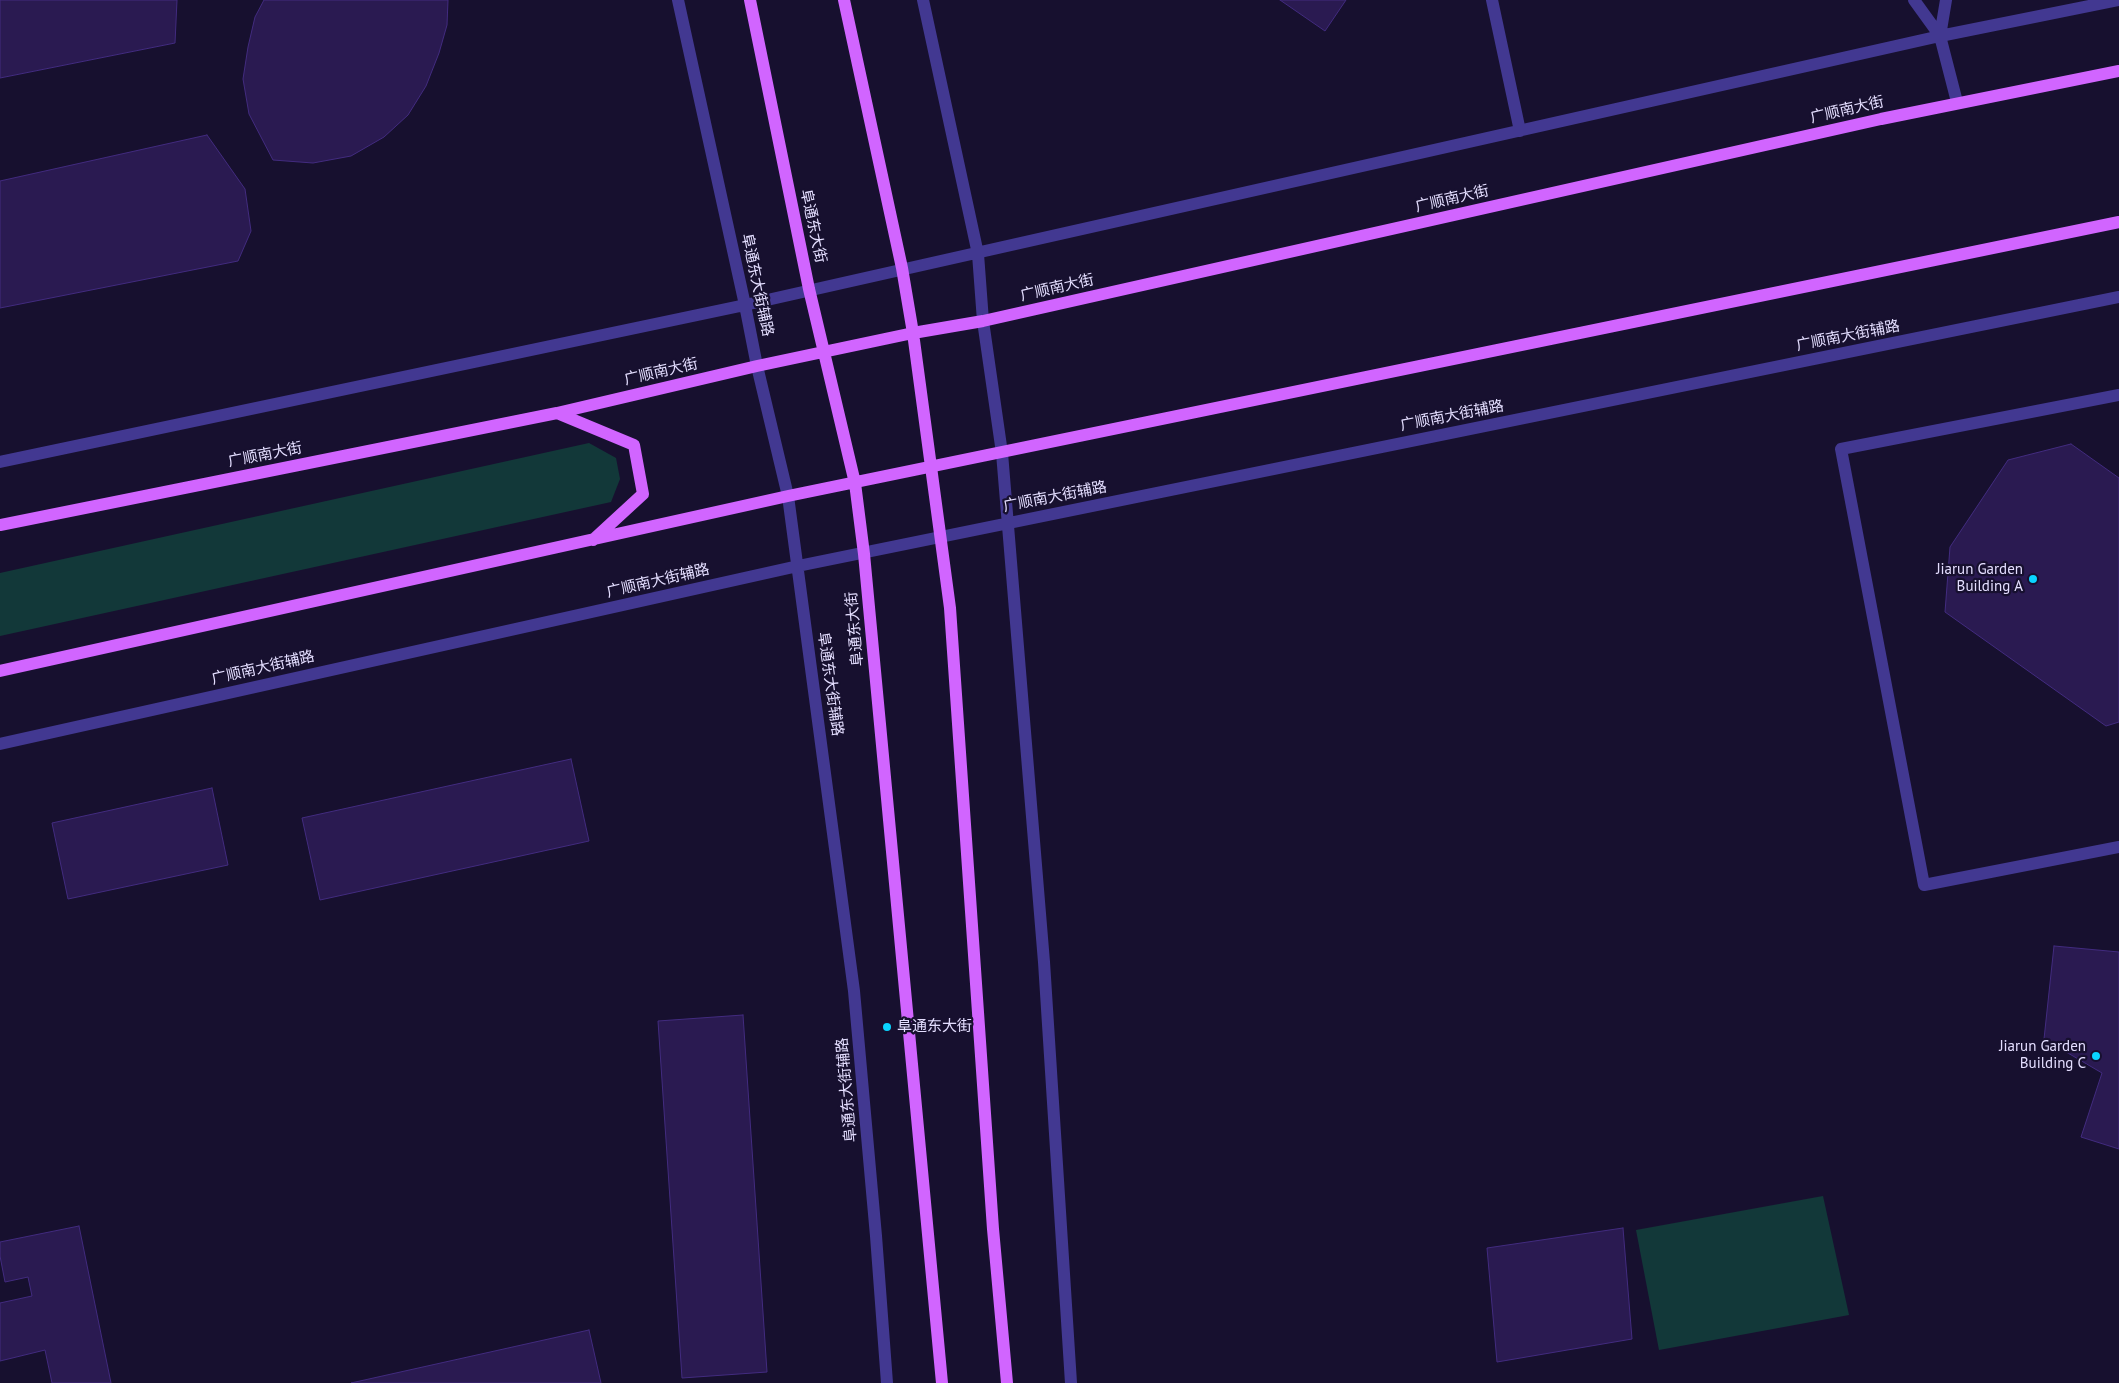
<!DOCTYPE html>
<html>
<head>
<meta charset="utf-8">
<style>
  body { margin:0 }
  canvas { display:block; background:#17102f }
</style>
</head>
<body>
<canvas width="2119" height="1383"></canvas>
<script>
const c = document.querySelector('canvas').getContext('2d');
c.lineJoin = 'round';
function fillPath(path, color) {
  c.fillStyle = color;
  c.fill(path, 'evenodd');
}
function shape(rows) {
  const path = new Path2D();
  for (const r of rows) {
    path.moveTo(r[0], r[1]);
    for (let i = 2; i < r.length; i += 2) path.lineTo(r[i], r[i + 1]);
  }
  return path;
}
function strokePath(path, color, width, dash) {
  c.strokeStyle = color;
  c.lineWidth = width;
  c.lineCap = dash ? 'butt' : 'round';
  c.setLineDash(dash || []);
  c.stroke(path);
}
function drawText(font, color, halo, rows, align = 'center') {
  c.font = font + ' "PT Sans","Noto Sans SC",sans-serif';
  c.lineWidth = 4.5;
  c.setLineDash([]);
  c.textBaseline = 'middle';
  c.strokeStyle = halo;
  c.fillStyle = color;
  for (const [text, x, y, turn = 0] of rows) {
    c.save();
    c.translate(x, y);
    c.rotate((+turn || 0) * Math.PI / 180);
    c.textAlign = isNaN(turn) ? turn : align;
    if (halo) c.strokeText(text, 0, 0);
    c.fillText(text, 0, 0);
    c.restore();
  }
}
fillPath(shape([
  [589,443,616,458,620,479,611,502,0,636,0,573],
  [1823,1196,1849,1315,1659,1350,1636,1230]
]), '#123839');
const building = shape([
  [0,0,177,0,175,43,0,78,0,0],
  [264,0,448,0,447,25,439,53,426,86,408,115,384,137,351,156,313,163,273,160,249,114,243,79,248,47,255,17,264,0],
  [1280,0,1346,0,1325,31,1280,0],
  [207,135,245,189,251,231,238,261,0,308,0,181,207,135],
  [2071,444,2119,478,2119,722,2106,726,1945,612,1950,547,2008,460,2071,444],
  [571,759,589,841,320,900,302,818,571,759],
  [212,788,228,865,68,899,52,823,212,788],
  [2054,946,2119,952,2119,1149,2081,1137,2102,1073,2044,1039,2054,946],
  [743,1015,767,1372,682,1378,658,1021,743,1015],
  [79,1226,111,1383,52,1383,45,1350,0,1361,0,1303,32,1296,28,1277,5,1282,0,1256,0,1242,79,1226],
  [1623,1228,1632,1339,1497,1362,1487,1248,1623,1228],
  [589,1330,601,1383,351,1383,589,1330]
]);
fillPath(building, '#2a1a51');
strokePath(building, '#422b7f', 1);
strokePath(shape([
  [678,0,745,305,757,366,788,496,854,991,876,1236,887,1383],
  [923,0,978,254,983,321,1002,453,1044,962,1071,1383],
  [1492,0,1520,131],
  [1914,0,1940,36],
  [1946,0,1940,36,1957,102],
  [2119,395,1841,449,1924,885,2119,847],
  [0,462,745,305,1940,36,2119,0],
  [0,744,798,566,2119,297]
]), '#423891', 12);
strokePath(shape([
  [750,0,809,289,855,483,864,554,942,1383],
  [844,0,902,268,913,333,950,608,993,1229,1007,1383],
  [557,413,634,445,643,494,593,540],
  [0,525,557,413,757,366,913,333,983,321,1881,119,2119,71],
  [0,671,788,496,2119,222]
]), '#d165ff', 12);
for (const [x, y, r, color] of [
  [2033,579,5,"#0ad4ff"],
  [887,1027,5,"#0ad4ff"],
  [2096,1056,5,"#0ad4ff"]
]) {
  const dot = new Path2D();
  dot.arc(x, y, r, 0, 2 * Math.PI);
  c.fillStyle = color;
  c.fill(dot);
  strokePath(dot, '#17102f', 2);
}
drawText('15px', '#e4deff', '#17102f', [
  ["广顺南大街",1847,110,-13],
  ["广顺南大街",1452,199,-13],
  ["阜通东大街",813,226,78],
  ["阜通东大街辅路",757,285,78],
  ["广顺南大街",1057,288,-13],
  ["广顺南大街辅路",1848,336,-11],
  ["广顺南大街",661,372,-13],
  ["广顺南大街辅路",1452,416,-11],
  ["广顺南大街",265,455,-11],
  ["广顺南大街辅路",1055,497,-11],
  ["广顺南大街辅路",658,581,-13],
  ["阜通东大街",855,629,-95],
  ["广顺南大街辅路",263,668,-13],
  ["阜通东大街辅路",830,684,82],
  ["阜通东大街辅路",847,1090,-95]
]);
drawText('15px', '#e4deff', '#17102f', [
  ["Jiarun Garden",2023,570],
  ["Building A",2023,587],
  ["阜通东大街",897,1027,"left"],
  ["Jiarun Garden",2086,1047],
  ["Building C",2086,1064]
], 'right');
</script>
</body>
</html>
